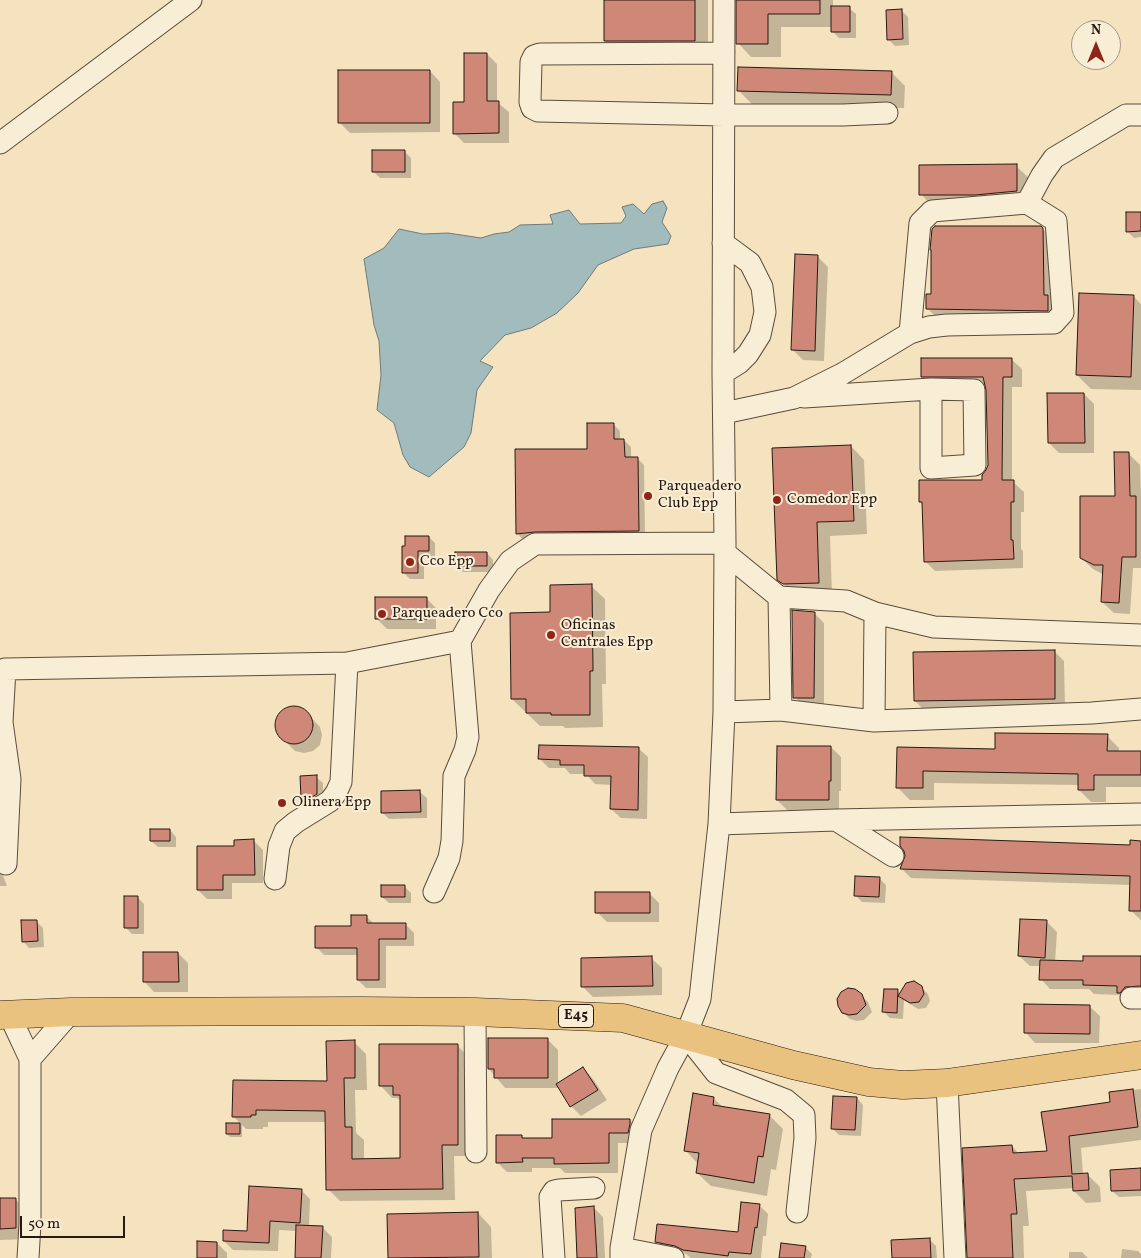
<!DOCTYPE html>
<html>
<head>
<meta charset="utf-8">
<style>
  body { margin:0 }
  #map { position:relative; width:1141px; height:1258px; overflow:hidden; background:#f5e3bf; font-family:Vollkorn,serif }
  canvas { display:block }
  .north { position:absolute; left:1071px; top:20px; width:50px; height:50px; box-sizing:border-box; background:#f8edd5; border:1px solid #a49887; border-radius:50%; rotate:0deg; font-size:14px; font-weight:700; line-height:20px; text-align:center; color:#271911 }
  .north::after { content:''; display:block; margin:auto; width:18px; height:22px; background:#8f2418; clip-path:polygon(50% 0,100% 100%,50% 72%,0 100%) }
  .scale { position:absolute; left:20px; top:1216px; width:105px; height:22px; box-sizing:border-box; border:2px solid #271911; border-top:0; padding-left:6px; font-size:15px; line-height:18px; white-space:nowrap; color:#271911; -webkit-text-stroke:4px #f8edd5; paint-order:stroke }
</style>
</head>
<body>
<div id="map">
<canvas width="1141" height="1258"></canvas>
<div class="north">N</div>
<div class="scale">50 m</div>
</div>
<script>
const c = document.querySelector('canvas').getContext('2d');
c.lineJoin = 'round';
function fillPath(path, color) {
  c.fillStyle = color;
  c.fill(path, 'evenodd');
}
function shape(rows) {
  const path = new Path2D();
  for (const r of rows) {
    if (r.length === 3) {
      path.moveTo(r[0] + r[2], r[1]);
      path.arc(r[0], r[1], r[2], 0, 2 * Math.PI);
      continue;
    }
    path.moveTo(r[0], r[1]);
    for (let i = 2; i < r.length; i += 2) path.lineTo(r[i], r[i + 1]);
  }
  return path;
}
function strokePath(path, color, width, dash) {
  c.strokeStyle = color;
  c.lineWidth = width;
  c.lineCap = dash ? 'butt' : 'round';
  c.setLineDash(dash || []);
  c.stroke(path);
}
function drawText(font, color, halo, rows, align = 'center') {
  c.font = font + ' Vollkorn,serif';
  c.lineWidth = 4;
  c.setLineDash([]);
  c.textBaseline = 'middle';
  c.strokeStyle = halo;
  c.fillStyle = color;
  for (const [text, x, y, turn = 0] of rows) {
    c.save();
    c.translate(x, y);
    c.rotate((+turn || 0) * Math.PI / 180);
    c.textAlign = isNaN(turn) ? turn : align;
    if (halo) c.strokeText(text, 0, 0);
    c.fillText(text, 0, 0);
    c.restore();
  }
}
const water = shape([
  [663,201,667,208,662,222,671,236,668,244,634,249,598,265,578,293,557,313,531,328,505,335,480,361,493,367,477,390,471,433,464,447,429,477,410,467,403,455,394,423,377,410,381,375,379,341,374,325,364,259,384,248,399,229,423,234,448,233,481,238,494,234,509,232,520,225,553,224,550,215,569,210,580,224,621,223,626,216,622,207,633,204,644,214,652,204,663,201]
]);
fillPath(water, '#a2bbbd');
strokePath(water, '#717a78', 1);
fillPath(shape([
  [605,0,708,0,708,54,619,54,605,41],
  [737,0,833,0,833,8,849,8,856,14,856,38,839,38,832,31,832,27,781,27,781,57,751,57,738,43],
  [901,10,908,17,909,45,895,46,888,39],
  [487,54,497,64,497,102,509,112,509,143,464,143,454,133],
  [430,71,440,82,440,132,350,133,340,123],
  [891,72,905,86,904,108,752,104,739,91],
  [405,152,411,158,411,178,380,178,373,171],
  [1016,166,1030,179,1030,205,934,208,921,194],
  [1141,213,1141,237,1134,238,1127,231],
  [1043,229,1054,241,1059,322,939,320,927,308,932,295],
  [818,257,828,267,824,361,803,360,793,350],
  [1133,296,1141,304,1141,390,1091,389,1077,375],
  [1011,359,1022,369,1022,387,1012,387,1012,482,1013,482,1024,492,1024,512,1021,512,1021,549,1023,551,1023,568,935,571,925,561,923,505,920,502,984,482,989,465,987,387,932,387,922,377],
  [1084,394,1094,404,1094,453,1059,453,1049,443],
  [613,424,620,431,620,440,624,440,631,447,631,458,637,458,644,465,645,537,523,540,517,533,588,450],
  [851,446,864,460,867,534,830,536,832,596,793,593,779,579],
  [1129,454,1140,465,1141,496,1141,568,1133,568,1130,614,1114,613,1102,602,1104,575,1093,569,1081,558,1116,497],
  [429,537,435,543,435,557,424,557,424,579,410,579,403,572,403,547],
  [487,553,493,560,493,572,463,572,456,565],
  [591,586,605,599,606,684,602,684,603,727,565,728,563,726,540,726,512,699,551,614],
  [426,598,436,608,436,629,387,629,377,619],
  [814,613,824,623,824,708,805,708,795,697],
  [1054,651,1064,661,1065,709,925,711,915,701],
  [293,707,303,709,320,727,322,735,320,745,313,751,304,753,295,751,278,734,276,725,278,716,284,709],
  [1107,736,1119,748,1119,752,1141,752,1141,787,1106,787,1106,802,1091,802,1079,790,1079,785,934,783,934,800,910,800,898,788,898,749,996,750],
  [831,747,841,757,841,791,839,791,839,810,787,810,777,800],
  [638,748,648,757,647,819,621,818,611,809,612,785,595,784,586,774,570,774,565,768,549,768,540,759],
  [316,777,323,783,323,801,309,804,302,797],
  [0,779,2,873,7,886,0,886],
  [420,792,427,798,427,818,389,819,382,812],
  [170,830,176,837,176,847,158,847,151,841],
  [254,841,263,850,263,883,232,883,232,899,207,899,198,890,235,847],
  [1141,842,1141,920,1130,910,1131,885,911,878,901,868,1131,846],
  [879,878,886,885,885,903,862,902,855,895],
  [404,886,411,893,411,903,389,903,382,897],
  [649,893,659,903,659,922,607,922,597,912],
  [137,897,144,904,144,934,132,934,125,927],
  [366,916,374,924,406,925,414,933,414,946,386,946,386,988,366,988,358,980,358,955,324,955,316,947,352,928],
  [36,921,43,928,44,947,29,948,23,941],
  [1047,922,1057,932,1055,962,1084,962,1141,957,1141,995,1128,1002,1121,995,1094,994,1089,989,1050,989,1041,979,1041,966,1030,966,1019,956],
  [178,953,188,963,188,992,154,992,144,981],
  [651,958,662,968,662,995,593,997,583,987],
  [921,987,928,994,930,1001,926,1008,918,1009,904,1000,903,1019,890,1018,884,1012,897,990,900,994],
  [861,995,868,1002,872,1012,864,1020,857,1021,850,1019,843,1012],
  [1089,1006,1100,1016,1099,1043,1035,1043,1025,1032],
  [548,1040,558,1050,558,1084,583,1068,593,1079,607,1100,581,1116,571,1106,560,1088,505,1088,489,1069],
  [354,1042,366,1054,367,1090,355,1090,356,1133,364,1140,364,1160,401,1159,401,1101,397,1098,392,1098,380,1085,457,1045,469,1058,469,1156,454,1156,455,1200,340,1201,328,1189,326,1122,268,1122,268,1127,263,1127,263,1129,246,1129,242,1125,242,1137,230,1137,227,1134,227,1124,241,1124,234,1117,328,1082],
  [1141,1089,1141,1140,1081,1148,1083,1174,1087,1174,1100,1187,1101,1202,1086,1203,1074,1191,1074,1188,1026,1191,1029,1226,1023,1226,1024,1258,969,1258,1012,1146,1019,1154,1048,1152,1042,1113,1112,1104,1110,1093],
  [713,1098,723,1107,769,1115,783,1129,776,1170,771,1169,767,1196,711,1186,697,1173,698,1164,685,1150],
  [857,1098,863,1105,861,1136,839,1135,832,1128],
  [630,1120,640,1131,638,1143,618,1143,618,1173,565,1173,560,1168,532,1168,532,1172,507,1172,497,1162,521,1136,524,1139,553,1139],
  [1141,1169,1141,1196,1119,1197,1112,1191],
  [301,1190,310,1199,309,1227,322,1227,332,1237,331,1258,296,1258,297,1231,279,1230,278,1251,233,1250,224,1241,248,1232],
  [0,1199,15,1199,27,1211,27,1239,0,1240],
  [759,1205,768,1214,766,1236,763,1236,761,1258,691,1258,686,1254,666,1250,656,1241,739,1234],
  [594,1208,603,1217,605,1258,579,1258],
  [478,1213,491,1227,492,1258,390,1258,388,1215],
  [930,1240,936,1246,937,1258,893,1258],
  [217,1243,227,1253,227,1258,198,1258],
  [805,1247,812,1254,811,1258,780,1258],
  [1122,1249,1138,1251,1141,1254,1141,1258,1121,1258],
  [1069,1252,1082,1252,1088,1258,1069,1258]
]), '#0003');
const building = shape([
  [604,0,695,0,695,41,604,41,604,0],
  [736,0,820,0,820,14,768,14,768,44,736,44,736,0],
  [831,6,850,6,850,32,831,32,831,6],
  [902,9,903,39,887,40,886,10,902,9],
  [464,53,487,53,487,101,499,101,499,133,453,134,453,102,464,102,464,53],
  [738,67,892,71,891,95,737,91,738,67],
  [338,70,430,70,430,123,338,123,338,70],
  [372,150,405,150,405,172,372,172,372,150],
  [1017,164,1017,191,975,195,919,195,919,165,1017,164],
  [1126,212,1141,212,1141,231,1126,232,1126,212],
  [935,226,1041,226,1043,228,1044,295,1048,295,1048,311,926,309,926,294,931,294,931,250,930,250,932,229,935,226],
  [795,254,818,255,815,351,791,350,795,254],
  [1079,293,1134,295,1131,377,1076,375,1079,293],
  [921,358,1012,358,1012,377,1003,377,1002,480,1014,480,1014,502,1011,502,1011,540,1013,540,1014,559,924,562,922,502,919,502,919,480,982,480,982,475,986,470,988,465,986,390,983,377,921,377,921,358],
  [1047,393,1084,393,1085,443,1048,443,1047,393],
  [587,423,614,423,614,439,624,439,625,457,638,457,639,531,535,532,516,534,515,449,587,449,587,423],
  [851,445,854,521,817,522,819,583,783,584,777,580,772,448,851,445],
  [1114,452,1129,452,1130,496,1136,496,1136,557,1122,557,1119,603,1101,602,1103,565,1094,565,1080,558,1080,496,1115,496,1114,452],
  [405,536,429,536,429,551,418,551,418,573,402,573,402,546,405,546,405,536],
  [455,552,487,552,487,566,455,566,455,552],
  [592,584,593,671,590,671,590,715,551,715,551,713,526,713,526,699,511,699,510,613,550,612,550,585,592,584],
  [375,597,427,597,427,619,375,619,375,597],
  [792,610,815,612,814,698,793,698,792,610],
  [1055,650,1055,699,914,701,913,652,1055,650],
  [294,725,19],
  [995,733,1108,734,1107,751,1141,751,1141,775,1094,775,1094,790,1078,790,1078,774,923,771,923,788,896,788,897,747,995,749,995,733],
  [539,745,639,747,638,810,610,809,611,776,584,776,584,765,560,765,560,760,538,759,539,745],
  [777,746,831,746,831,781,829,781,829,800,776,800,777,746],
  [317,775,317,794,312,797,301,798,300,776,317,775],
  [420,790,421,812,381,813,381,791,420,790],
  [150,829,170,829,170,841,150,841,150,829],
  [900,837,1130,845,1130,840,1141,841,1141,911,1129,911,1130,876,900,869,905,856,904,851,900,846,900,837],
  [254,839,255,875,223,875,223,890,197,890,197,846,234,846,234,840,254,839],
  [855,876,880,877,879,897,854,896,855,876],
  [381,885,405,885,405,897,381,897,381,885],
  [595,892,650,892,650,913,595,913,595,892],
  [124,896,138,896,138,928,124,928,124,896],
  [351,915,367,915,367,923,406,923,406,939,379,939,379,980,357,980,357,948,315,948,315,926,351,926,351,915],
  [1020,919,1047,920,1045,958,1018,956,1020,919],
  [21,920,37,920,38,941,22,942,21,920],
  [143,952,178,952,179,982,143,982,143,952],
  [652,956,653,986,581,987,581,958,652,956],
  [1083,956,1141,956,1141,986,1125,987,1120,993,1117,993,1117,986,1083,985,1083,980,1039,980,1040,960,1083,961,1083,956],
  [914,981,922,986,924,994,919,1002,910,1003,898,996,906,983,914,981],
  [848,988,855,989,862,994,866,1005,857,1014,849,1015,842,1013,838,1006,837,999,841,992,848,988],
  [884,989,898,989,897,1013,882,1012,884,989],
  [1024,1004,1090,1005,1090,1034,1024,1033,1024,1004],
  [488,1038,548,1038,548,1078,494,1078,494,1069,488,1069,488,1038],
  [355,1040,355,1078,344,1078,345,1127,352,1127,352,1159,400,1158,400,1095,393,1095,393,1086,379,1086,379,1044,458,1044,458,1145,442,1145,443,1189,326,1190,325,1111,256,1110,256,1115,251,1115,251,1117,232,1117,233,1080,327,1081,326,1041,355,1040],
  [583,1067,598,1090,570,1107,556,1084,583,1067],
  [1133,1089,1138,1127,1069,1136,1072,1174,1088,1173,1089,1190,1073,1191,1072,1176,1014,1179,1017,1214,1011,1214,1013,1258,967,1258,962,1148,1012,1145,1013,1153,1047,1151,1041,1112,1110,1102,1109,1092,1133,1089],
  [693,1093,714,1097,713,1105,770,1114,763,1157,758,1156,754,1183,696,1173,699,1153,684,1151,693,1093],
  [833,1096,857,1097,855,1130,831,1129,833,1096],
  [552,1119,630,1119,630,1124,628,1133,609,1133,609,1163,554,1164,554,1158,522,1158,523,1162,496,1163,496,1135,522,1135,522,1138,552,1138,552,1119],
  [226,1123,240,1123,240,1134,226,1134,226,1123],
  [1141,1168,1141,1190,1111,1191,1110,1170,1141,1168],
  [249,1186,302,1189,300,1223,270,1221,269,1243,223,1241,223,1230,247,1231,249,1186],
  [0,1198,16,1198,16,1228,0,1229,0,1198],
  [741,1202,760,1204,757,1228,755,1227,751,1254,729,1252,728,1256,683,1250,675,1246,655,1242,657,1224,738,1232,741,1202],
  [594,1206,597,1258,577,1258,575,1208,594,1206],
  [478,1212,479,1257,388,1258,387,1214,478,1212],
  [296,1225,323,1226,321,1258,295,1258,296,1225],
  [930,1238,931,1258,892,1258,891,1240,930,1238],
  [197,1241,217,1242,217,1258,197,1258,197,1241],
  [781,1243,806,1246,804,1258,779,1258,781,1243]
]);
fillPath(building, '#cf8877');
strokePath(building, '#271911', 1);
const minor = shape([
  [724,53,540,54,534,56,531,62,530,102,532,108,538,111,724,115,843,115,887,113],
  [0,143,191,0],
  [1027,203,1042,175,1054,158,1126,115,1141,115],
  [723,243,750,263,762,287,765,312,760,335,748,354,739,363,723,373],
  [804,397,931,389,974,390,975,465,931,468,931,389],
  [724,413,794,398,842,374,910,333,929,327,947,325,1054,323,1063,313,1056,221,1027,203,932,211,920,223,910,333],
  [725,553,779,597,846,601,875,613,934,627,1141,635],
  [779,597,781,710],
  [724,712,781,710,874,721,1092,713,1141,709],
  [874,721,875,613],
  [836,820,893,856],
  [719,824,836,820,1141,814],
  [6,864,10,779,2,722,5,669,347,663,460,641,489,590,510,561,535,544,725,543],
  [275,879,279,846,285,831,296,822,330,801,336,793,341,782,347,663],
  [434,892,449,858,452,841,454,776,465,750,468,737,460,641],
  [1131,998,1141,998],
  [475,1012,476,1152],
  [9,1014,30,1059,30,1224,28,1258],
  [686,1035,716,1073,786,1100,804,1115,805,1138,797,1212],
  [30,1059,71,1012],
  [947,1083,955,1258],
  [621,1248,673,1258],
  [554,1258,550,1197,554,1191,559,1190,594,1188],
  [621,1258,621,1248,641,1130,668,1068,686,1035,700,999,719,824,724,712,725,543,723,373,724,0]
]);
const highway = shape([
  [0,1015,71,1012,360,1011,475,1012,623,1018,793,1065,869,1082,903,1085,947,1083,1141,1055]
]);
strokePath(minor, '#5a4c3c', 23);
strokePath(highway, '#271911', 29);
strokePath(minor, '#f8edd5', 21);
strokePath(highway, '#eac280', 28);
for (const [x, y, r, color] of [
  [648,496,5,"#8f2418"],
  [777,500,5,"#8f2418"],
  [410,562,5,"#8f2418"],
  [382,614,5,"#8f2418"],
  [551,635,5,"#8f2418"],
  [282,803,5,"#8f2418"]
]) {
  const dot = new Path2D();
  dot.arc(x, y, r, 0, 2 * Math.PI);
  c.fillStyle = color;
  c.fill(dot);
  strokePath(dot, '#f8edd5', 2);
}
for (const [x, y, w] of [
  [576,1016,35]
]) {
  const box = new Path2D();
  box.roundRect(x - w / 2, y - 11.5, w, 23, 4);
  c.fillStyle = '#f8edd5';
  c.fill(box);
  strokePath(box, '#271911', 1);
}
drawText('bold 14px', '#271911', null, [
  ["E45",576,1016]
]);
drawText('15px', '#271911', '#f8edd5', [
  ["Parqueadero",658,487],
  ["Club Epp",658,504],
  ["Comedor Epp",787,500],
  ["Cco Epp",420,562],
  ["Parqueadero Cco",392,614],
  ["Oficinas",561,626],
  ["Centrales Epp",561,643],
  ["Olinera Epp",292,803]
], 'left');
</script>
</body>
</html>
